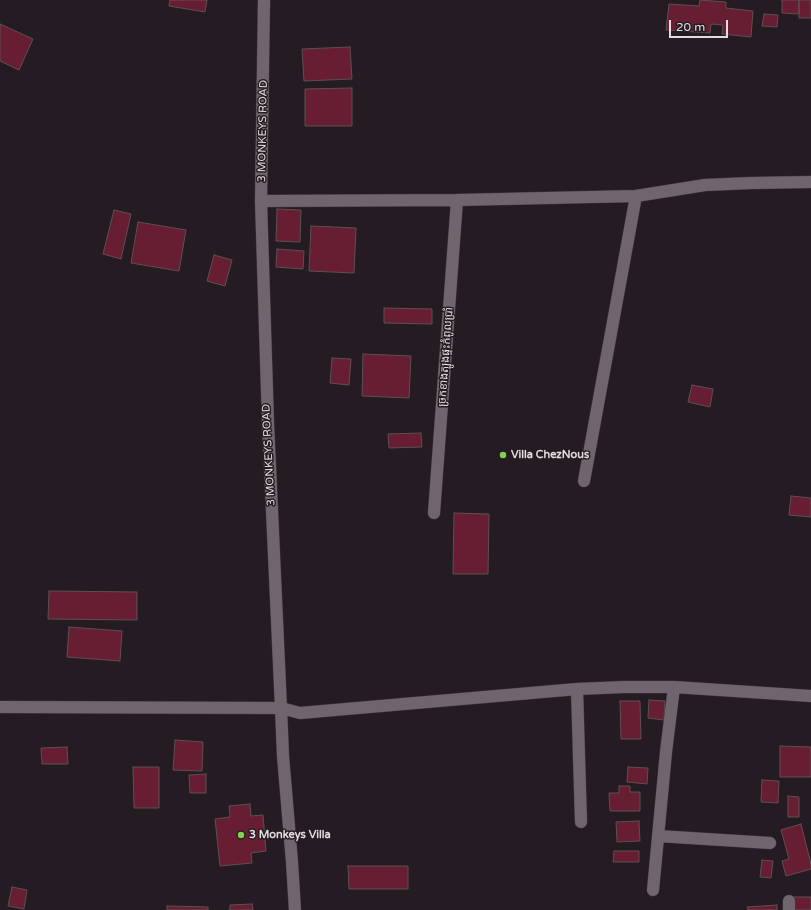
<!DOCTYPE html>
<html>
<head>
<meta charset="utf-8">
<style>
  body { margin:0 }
  #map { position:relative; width:811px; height:910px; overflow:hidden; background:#241c22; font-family:"Varela Round",sans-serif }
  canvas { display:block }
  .scale { position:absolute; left:669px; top:20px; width:59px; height:18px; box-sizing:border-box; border:2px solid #e2dce0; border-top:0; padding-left:5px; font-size:12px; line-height:14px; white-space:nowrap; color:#e2dce0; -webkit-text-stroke:3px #241c22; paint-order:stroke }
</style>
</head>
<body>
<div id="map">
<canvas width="811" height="910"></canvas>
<div class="scale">20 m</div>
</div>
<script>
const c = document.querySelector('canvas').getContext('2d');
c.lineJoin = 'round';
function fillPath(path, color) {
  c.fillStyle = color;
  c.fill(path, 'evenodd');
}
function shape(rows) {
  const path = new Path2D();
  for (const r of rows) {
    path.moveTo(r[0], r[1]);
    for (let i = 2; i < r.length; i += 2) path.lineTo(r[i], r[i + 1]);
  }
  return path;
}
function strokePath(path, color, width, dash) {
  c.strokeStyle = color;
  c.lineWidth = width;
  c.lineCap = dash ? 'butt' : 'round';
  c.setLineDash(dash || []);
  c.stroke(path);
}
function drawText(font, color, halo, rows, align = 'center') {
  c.font = font + ' "Varela Round","Noto Sans Khmer",sans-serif';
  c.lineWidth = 3;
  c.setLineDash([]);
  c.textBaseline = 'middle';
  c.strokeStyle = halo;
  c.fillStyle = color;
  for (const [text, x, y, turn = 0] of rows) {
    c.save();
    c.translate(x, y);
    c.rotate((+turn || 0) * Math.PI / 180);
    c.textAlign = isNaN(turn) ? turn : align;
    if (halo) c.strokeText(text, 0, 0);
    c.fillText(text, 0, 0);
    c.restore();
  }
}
const building = shape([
  [170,0,207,0,205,12,169,6,170,0],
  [700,0,726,2,726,8,753,11,751,37,722,34,723,25,711,24,710,33,666,30,669,4,699,6,700,0],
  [782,0,799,0,799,14,782,13,782,0],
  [799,0,811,0,811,18,799,18,799,0],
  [764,14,778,15,777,27,762,26,764,14],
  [0,24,33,39,19,70,0,61,0,24],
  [350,47,352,79,304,81,302,49,350,47],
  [352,88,352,126,305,126,305,89,352,88],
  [277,209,301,210,300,242,276,241,277,209],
  [114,210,131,214,121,259,103,254,114,210],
  [138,222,186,230,179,271,131,263,138,222],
  [311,226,356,228,354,273,309,271,311,226],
  [277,249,304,251,303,269,276,267,277,249],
  [214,255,232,260,225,286,207,281,214,255],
  [384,308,432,309,432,324,384,323,384,308],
  [363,354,411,356,409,398,362,396,363,354],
  [332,358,351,359,349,385,330,383,332,358],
  [692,385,713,389,710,407,688,402,692,385],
  [421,433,422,447,389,448,388,434,421,433],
  [791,496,811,498,811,517,789,515,791,496],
  [454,513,489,514,488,574,453,574,454,513],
  [49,591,137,592,137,620,48,619,49,591],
  [69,627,122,631,120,661,67,657,69,627],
  [649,700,665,701,664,720,648,718,649,700],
  [620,701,640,701,641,739,621,739,620,701],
  [175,740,203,742,202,771,173,770,175,740],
  [780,746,811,747,811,777,780,777,780,746],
  [67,747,68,764,42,764,41,748,67,747],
  [133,767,159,767,159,808,134,808,133,767],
  [628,767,648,768,647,784,627,782,628,767],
  [206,774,206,793,190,793,189,775,206,774],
  [762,780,779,781,778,803,761,802,762,780],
  [619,786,630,786,630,792,640,792,640,811,610,811,609,793,619,793,619,786],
  [788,796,799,797,799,817,788,817,788,796],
  [250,804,251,816,263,815,266,851,251,853,252,863,220,866,215,819,230,817,229,806,250,804],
  [639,821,640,841,617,842,616,822,639,821],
  [801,824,811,864,811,869,786,876,782,861,789,859,781,830,801,824],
  [614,851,639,851,639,862,613,862,614,851],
  [762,860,773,861,771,878,760,877,762,860],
  [348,866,408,866,408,889,349,889,348,866],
  [12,887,27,890,24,909,8,906,12,887],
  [794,897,811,897,811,910,794,910,794,897],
  [252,904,253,910,230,910,230,905,252,904],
  [777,905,777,910,748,910,747,907,777,905],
  [167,906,208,907,208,910,167,910,167,906]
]);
fillPath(building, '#681e32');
strokePath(building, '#5d5052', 1);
const minor = shape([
  [264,0,261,201,268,423,281,708,283,756,292,862,295,910],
  [261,201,457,200,636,196,705,185,751,183,811,182],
  [584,481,636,196],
  [434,513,457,200],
  [577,689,581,822],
  [0,707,281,708,300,713,577,689,624,687,674,687,811,696],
  [658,836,770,843],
  [653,890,666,752,674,687],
  [789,910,789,901]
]);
strokePath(minor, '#40393e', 13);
strokePath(minor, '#70656d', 12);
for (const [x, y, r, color] of [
  [503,455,4,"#84d04e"],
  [241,835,4,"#84d04e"]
]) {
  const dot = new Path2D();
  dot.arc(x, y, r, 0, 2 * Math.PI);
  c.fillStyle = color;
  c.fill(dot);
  strokePath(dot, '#241c22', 1.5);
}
drawText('11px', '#e2dce0', '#241c22', [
  ["3 MONKEYS ROAD",263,131,-89],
  ["ច្រកខាងត្បូងផ្ទះកំពូលប្រាំ",446,357,-86],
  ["3 MONKEYS ROAD",269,455,-93]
]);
drawText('bold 11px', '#e2dce0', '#241c22', [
  ["Villa ChezNous",511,455],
  ["3 Monkeys Villa",249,835]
], 'left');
</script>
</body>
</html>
